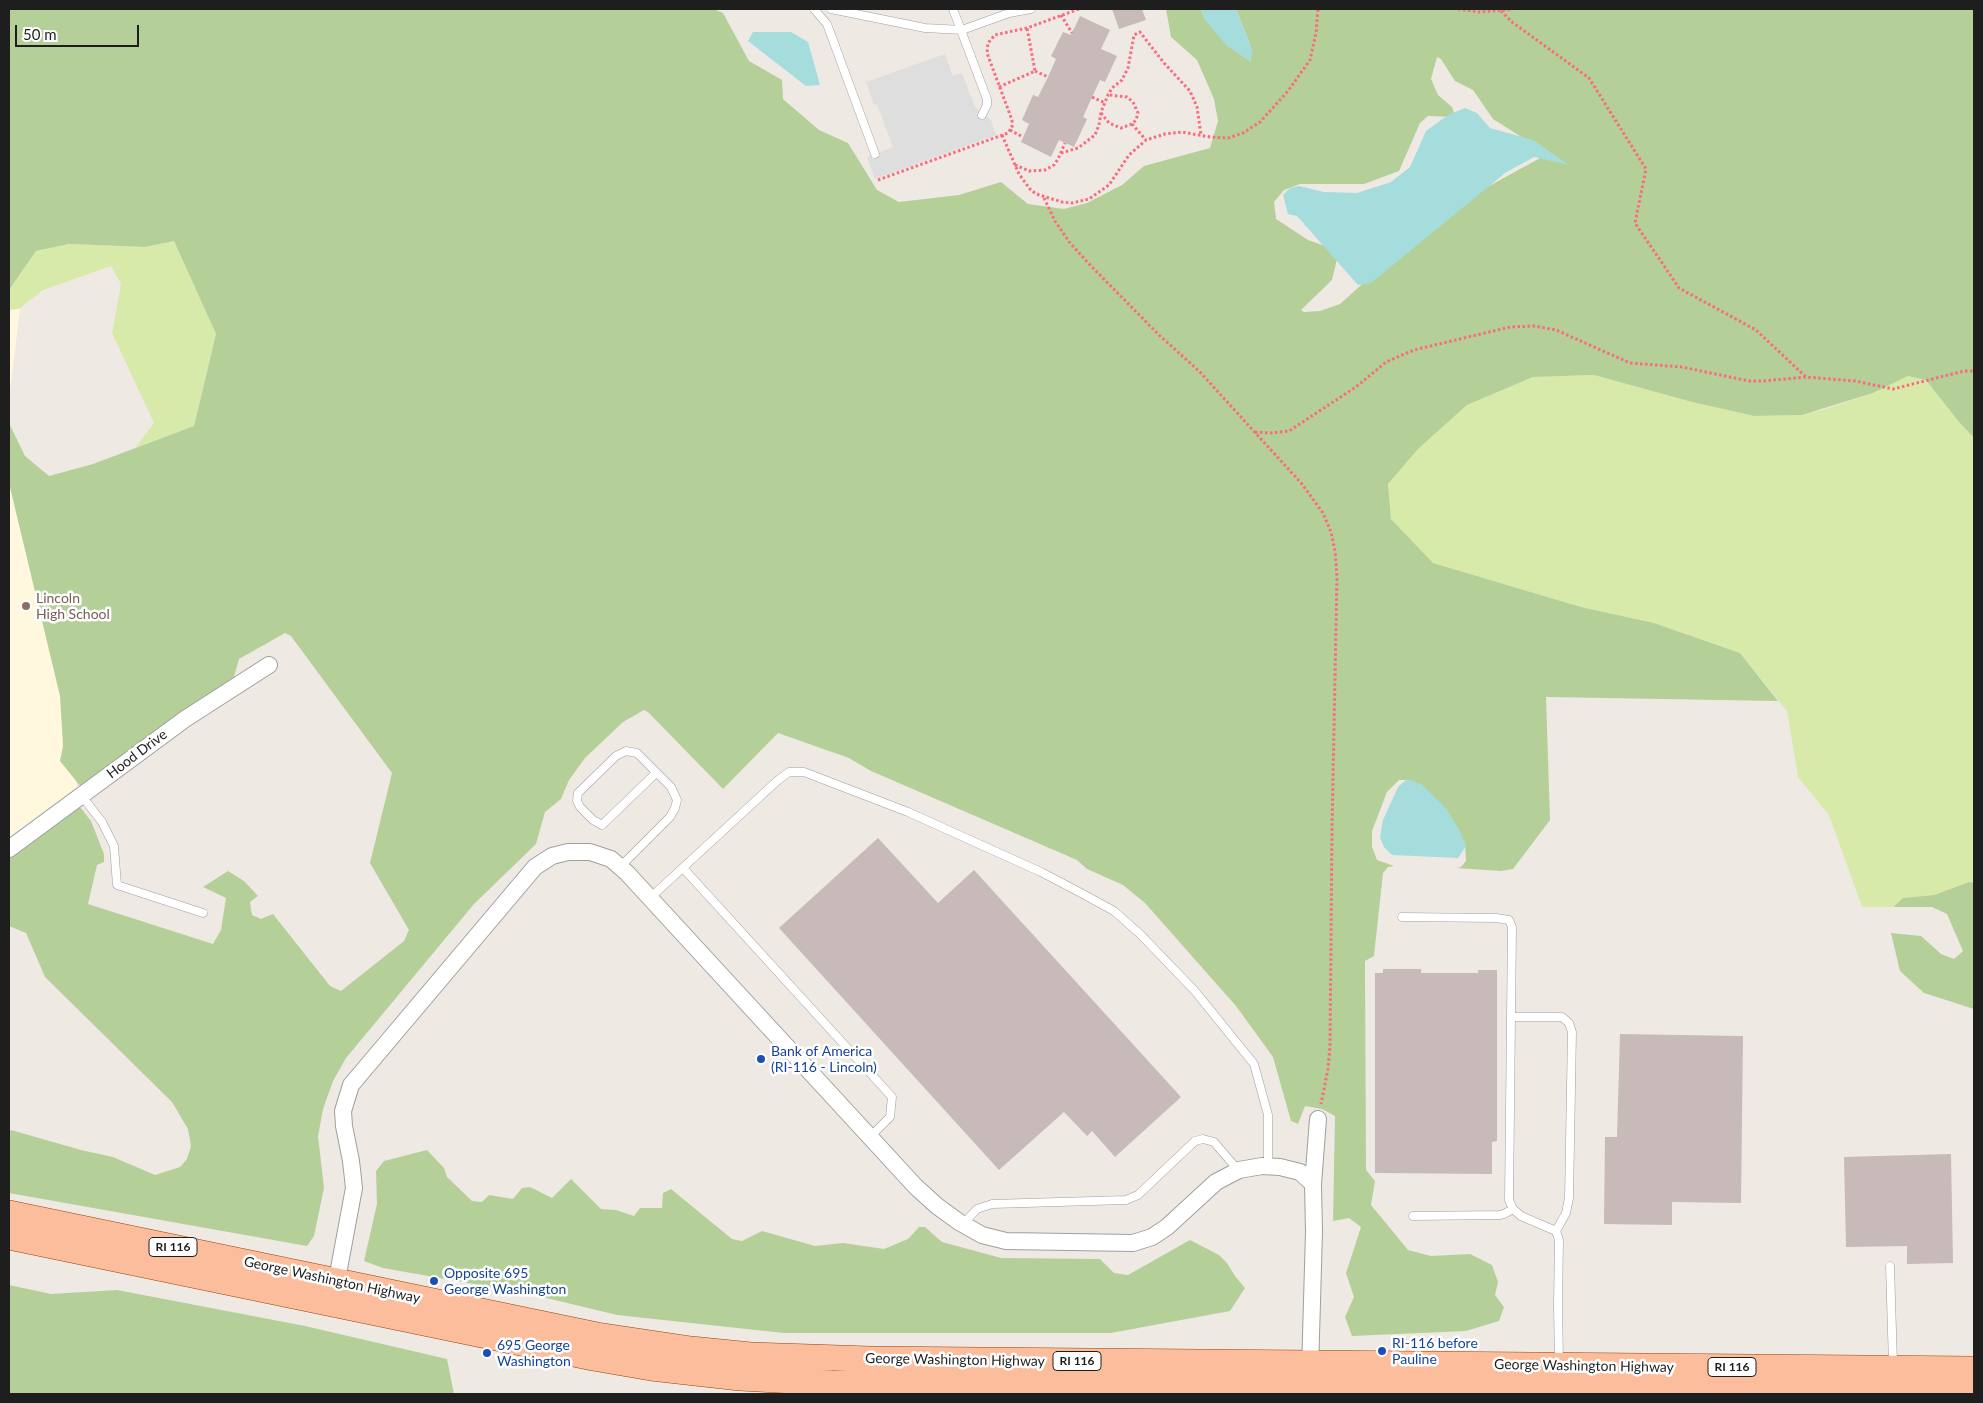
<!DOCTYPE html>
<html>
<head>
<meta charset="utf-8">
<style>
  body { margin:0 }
  #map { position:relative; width:1983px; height:1403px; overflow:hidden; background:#efe9e4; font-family:Lato,sans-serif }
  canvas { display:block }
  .frame { position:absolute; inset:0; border:10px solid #1e1e1e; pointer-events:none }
  .scale { position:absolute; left:15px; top:25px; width:124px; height:22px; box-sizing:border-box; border:2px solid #1e1e1e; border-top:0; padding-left:6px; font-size:15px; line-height:18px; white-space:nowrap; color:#1e1e1e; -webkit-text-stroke:4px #fff; paint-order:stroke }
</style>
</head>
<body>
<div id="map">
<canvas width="1983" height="1403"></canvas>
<div class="frame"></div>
<div class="scale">50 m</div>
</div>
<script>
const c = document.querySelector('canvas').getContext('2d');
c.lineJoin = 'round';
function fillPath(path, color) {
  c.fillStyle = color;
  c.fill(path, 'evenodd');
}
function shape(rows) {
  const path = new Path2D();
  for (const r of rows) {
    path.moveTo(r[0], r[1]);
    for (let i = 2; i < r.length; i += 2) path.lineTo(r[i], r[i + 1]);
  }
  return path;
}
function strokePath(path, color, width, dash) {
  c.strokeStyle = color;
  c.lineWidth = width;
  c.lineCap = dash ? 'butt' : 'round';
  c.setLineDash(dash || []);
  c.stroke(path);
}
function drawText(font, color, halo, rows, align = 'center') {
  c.font = font + ' Lato,sans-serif';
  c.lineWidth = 5;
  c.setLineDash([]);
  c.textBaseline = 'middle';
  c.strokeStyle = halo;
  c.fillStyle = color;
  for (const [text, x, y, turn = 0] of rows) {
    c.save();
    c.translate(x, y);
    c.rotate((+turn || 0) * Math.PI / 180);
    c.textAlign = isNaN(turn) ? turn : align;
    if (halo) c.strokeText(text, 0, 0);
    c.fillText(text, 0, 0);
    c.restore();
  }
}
fillPath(shape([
  [9,169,26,261,9,399],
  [9,425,77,787,9,837]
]), '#fff7de');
fillPath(shape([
  [174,241,216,334,194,426,135,448,154,423,112,333,121,284,111,266,43,290,19,309,9,310,9,290,36,251,69,244,145,247],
  [1594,375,1692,402,1754,416,1802,415,1829,408,1873,393,1908,376,1926,380,1959,422,1974,438,1974,883,1969,882,1934,895,1903,898,1892,907,1862,907,1829,815,1798,777,1787,711,1740,653,1654,623,1581,607,1432,563,1391,519,1388,484,1418,449,1467,405,1533,377]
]), '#d8eaaa');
fillPath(shape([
  [9,9,713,9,723,13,749,61,782,80,783,99,819,130,848,143,877,190,899,202,959,195,1001,182,1028,204,1064,209,1087,203,1122,185,1144,166,1210,148,1218,121,1214,99,1197,60,1171,37,1166,9,1201,9,1205,20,1252,50,1236,9,1974,9,1974,438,1959,422,1926,380,1908,376,1873,393,1802,415,1754,416,1692,402,1594,375,1533,377,1467,405,1418,449,1388,484,1391,519,1433,563,1581,607,1654,623,1740,653,1778,701,1546,697,1550,820,1513,869,1501,871,1456,868,1461,867,1466,861,1465,843,1430,797,1405,780,1399,780,1387,792,1372,831,1372,847,1377,860,1394,866,1388,867,1383,873,1374,956,1365,961,1365,968,1366,1170,1375,1181,1371,1205,1408,1250,1431,1256,1470,1254,1492,1265,1498,1282,1495,1295,1504,1307,1499,1321,1466,1331,1352,1336,1345,1317,1354,1297,1346,1273,1361,1227,1349,1218,1333,1221,1335,1116,1322,1109,1305,1106,1298,1124,1291,1121,1273,1057,1236,1006,1145,903,1123,885,1087,869,1077,860,871,771,849,758,778,733,723,789,649,713,644,710,623,722,585,758,569,780,561,799,545,812,536,844,474,904,346,1058,333,1081,323,1109,318,1136,324,1188,314,1236,307,1246,9,1193,9,1132,11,1130,81,1150,113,1157,155,1175,180,1167,187,1159,191,1146,188,1129,172,1102,45,977,26,933,9,926,9,853,76,802,91,821,104,854,104,862,97,865,88,904,213,944,221,930,226,898,203,887,228,871,244,881,258,896,250,902,252,915,261,919,273,914,330,986,341,991,404,941,409,930,370,863,392,773,291,636,285,633,239,659,229,694,85,792,60,761,63,746,60,696,9,483,9,423,25,456,49,476,93,464,194,426,216,334,174,241,145,247,69,244,36,251,9,290],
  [1437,57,1441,59,1455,81,1473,90,1493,119,1545,152,1542,157,1480,191,1369,278,1340,304,1320,311,1304,312,1301,310,1332,280,1339,251,1308,240,1276,219,1274,202,1284,190,1300,184,1364,184,1399,171,1420,123,1428,116,1455,117,1452,107,1438,95,1431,79],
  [1969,882,1974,883,1974,1009,1924,993,1900,971,1891,933,1921,936,1941,954,1954,959,1963,951,1947,914,1932,907,1893,907,1903,898,1934,895],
  [427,1150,444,1168,447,1177,472,1201,482,1202,489,1195,513,1199,522,1188,530,1187,552,1198,571,1179,601,1209,616,1210,634,1216,640,1208,662,1208,663,1193,671,1189,732,1239,742,1241,762,1231,815,1246,843,1243,884,1249,908,1239,919,1227,925,1227,942,1242,1001,1258,1100,1259,1114,1273,1128,1275,1190,1240,1219,1255,1227,1263,1235,1276,1245,1288,1230,1311,1111,1333,784,1333,617,1315,530,1294,383,1268,364,1261,377,1204,376,1171,384,1161],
  [9,1285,51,1294,117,1290,305,1326,447,1359,454,1394,9,1394]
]), '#b5cf99');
fillPath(shape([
  [945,54,953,76,962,73,975,107,991,120,996,135,875,179,867,157,893,147,877,104,874,105,866,82]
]), '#dedede');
fillPath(shape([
  [1201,9,1236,9,1252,50,1251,62,1226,45,1205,20],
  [753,32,791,32,808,42,820,85,806,86,748,41],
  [1465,108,1477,113,1490,128,1533,140,1569,165,1534,157,1505,173,1371,283,1358,285,1297,216,1288,214,1283,195,1290,188,1299,186,1324,192,1357,193,1391,182,1410,167,1426,131,1448,115],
  [1407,779,1421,784,1445,807,1459,829,1466,846,1458,858,1392,855,1384,847,1380,838,1383,820,1398,787]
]), '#a5dddd');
fillPath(shape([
  [1112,9,1142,9,1146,20,1119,29],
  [1080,16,1110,30,1101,49,1117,56,1105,82,1100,80,1083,117,1087,119,1074,147,1059,140,1051,157,1021,142,1029,124,1022,120,1033,95,1038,97,1048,77,1056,59,1051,56,1063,32,1071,35],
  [878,838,938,903,974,870,1181,1097,1115,1157,1092,1131,1087,1136,1064,1112,999,1170,779,928],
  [1383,969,1421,969,1421,973,1478,973,1478,970,1497,970,1497,1141,1492,1142,1492,1174,1375,1173,1375,973,1383,973],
  [1620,1034,1743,1036,1741,1203,1672,1202,1672,1225,1604,1224,1605,1137,1617,1137],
  [1951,1154,1953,1263,1907,1264,1907,1246,1846,1247,1844,1157]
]), '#c7bab8');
const lane = shape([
  [814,9,827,24,875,154],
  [831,9,925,28,962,30,1009,13,1031,9],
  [953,9,987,99,987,105,982,115],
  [81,795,102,822,114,846,117,885,203,913],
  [620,867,670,817,675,808,677,800,671,787,637,753,626,751,616,756,578,793,577,801,580,807,593,820,602,825,656,773],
  [683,868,892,1097,890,1117,870,1137],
  [650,898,777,781,789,772,804,772,908,812,1041,872,1081,893,1114,911,1140,934,1194,990,1254,1064,1268,1115,1268,1166],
  [1402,917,1496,918,1509,920,1512,927,1509,1200,1513,1209,1521,1216,1556,1231,1559,1240,1558,1305,1559,1361],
  [1511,1017,1562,1017,1569,1023,1572,1032,1569,1198,1566,1213,1556,1231],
  [1413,1216,1499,1215,1504,1214,1513,1209],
  [963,1224,977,1209,992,1204,1126,1200,1138,1195,1195,1141,1203,1139,1214,1142,1238,1170],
  [1890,1266,1893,1364]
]);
const street = shape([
  [9,849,185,719,269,665],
  [1313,1184,1318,1119],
  [335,1290,354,1188,351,1161,344,1126,343,1111,351,1085,535,867,552,856,568,852,590,852,611,859,627,873,916,1187,937,1206,959,1222,982,1235,1006,1241,1133,1243,1152,1237,1167,1227,1216,1182,1239,1170,1262,1166,1280,1167,1300,1172,1313,1184,1314,1232,1310,1371]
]);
const primary = shape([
  [9,1213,597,1335,691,1349,751,1355,870,1359,1974,1369],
  [9,1237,593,1358,651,1368,740,1378,831,1383,913,1384,1974,1392]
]);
strokePath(lane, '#9f9f9f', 9);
strokePath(street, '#9f9f9f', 18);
strokePath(primary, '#940', 26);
strokePath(shape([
  [1458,9,1480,12,1513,9],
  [1501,11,1512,22,1589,78,1646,169,1635,223,1679,288,1756,330,1806,377],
  [1061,15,1072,33],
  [1035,71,1048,77],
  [999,87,1035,71,1027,28],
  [1092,97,1105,103],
  [1101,113,1109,123,1121,128,1132,124,1136,120,1138,113,1133,102,1127,97,1109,95],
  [1132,124,1146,140],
  [1010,130,1023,137],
  [1002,135,1019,174,1030,189,1036,194,1062,202,1072,203,1089,199,1109,185,1129,155,1146,140,1165,134,1182,132,1210,137,1228,138,1243,133,1260,122,1288,91,1310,60,1316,33,1318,9],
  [1061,153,1078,148,1095,135,1099,125,1101,112,1108,95,1112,88,1122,80,1128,68,1134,35,1140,32,1164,63,1190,91,1197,107,1201,135],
  [1015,165,1029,171,1045,170,1054,165,1058,159,1065,143],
  [878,180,1008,133,1012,127,1012,120,987,53,988,43,995,35,999,34,1027,28,1079,9],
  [1044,198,1055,221,1070,243,1090,265,1159,335,1199,371,1302,484,1323,513,1331,532,1335,551,1337,576,1332,829,1330,1046,1328,1069,1321,1104],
  [1255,432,1270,433,1289,431,1356,387,1386,362,1414,350,1510,327,1534,326,1556,330,1630,363,1682,367,1749,381,1764,381,1806,377,1855,381,1893,389,1964,371,1974,371]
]), '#fa6b7d', 3, [2.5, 2.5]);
strokePath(lane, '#fff', 8);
strokePath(street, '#fff', 16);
strokePath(primary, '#fcbd9d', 25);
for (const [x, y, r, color] of [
  [26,606,5,"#8d6e63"],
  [761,1059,5,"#1a4fb4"],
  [434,1281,5,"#1a4fb4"],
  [1382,1351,5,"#1a4fb4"],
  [487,1353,5,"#1a4fb4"]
]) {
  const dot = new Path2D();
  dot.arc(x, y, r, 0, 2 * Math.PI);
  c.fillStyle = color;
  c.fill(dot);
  strokePath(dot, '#fff', 2);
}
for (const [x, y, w] of [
  [173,1247,48],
  [1077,1361,48],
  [1732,1367,48]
]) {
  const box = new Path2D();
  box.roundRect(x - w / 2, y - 9.5, w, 19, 4);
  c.fillStyle = '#fff';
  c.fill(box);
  strokePath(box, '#1e1e1e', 1);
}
drawText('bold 12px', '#1e1e1e', null, [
  ["RI 116",173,1247],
  ["RI 116",1077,1361],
  ["RI 116",1732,1367]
]);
drawText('14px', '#785e54', '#fff', [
  ["Lincoln",36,598],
  ["High School",36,614]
], 'left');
drawText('14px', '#1e1e1e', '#fff', [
  ["Hood Drive",137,754,-37],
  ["George Washington Highway",332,1280,12],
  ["George Washington Highway",955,1360,1],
  ["George Washington Highway",1584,1366,1]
]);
drawText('14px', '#164399', '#fff', [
  ["Bank of America",771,1051],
  ["(RI-116 - Lincoln)",771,1067],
  ["Opposite 695",444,1273],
  ["George Washington",444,1289],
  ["RI-116 before",1392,1343],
  ["Pauline",1392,1359],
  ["695 George",497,1345],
  ["Washington",497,1361]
], 'left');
</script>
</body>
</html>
